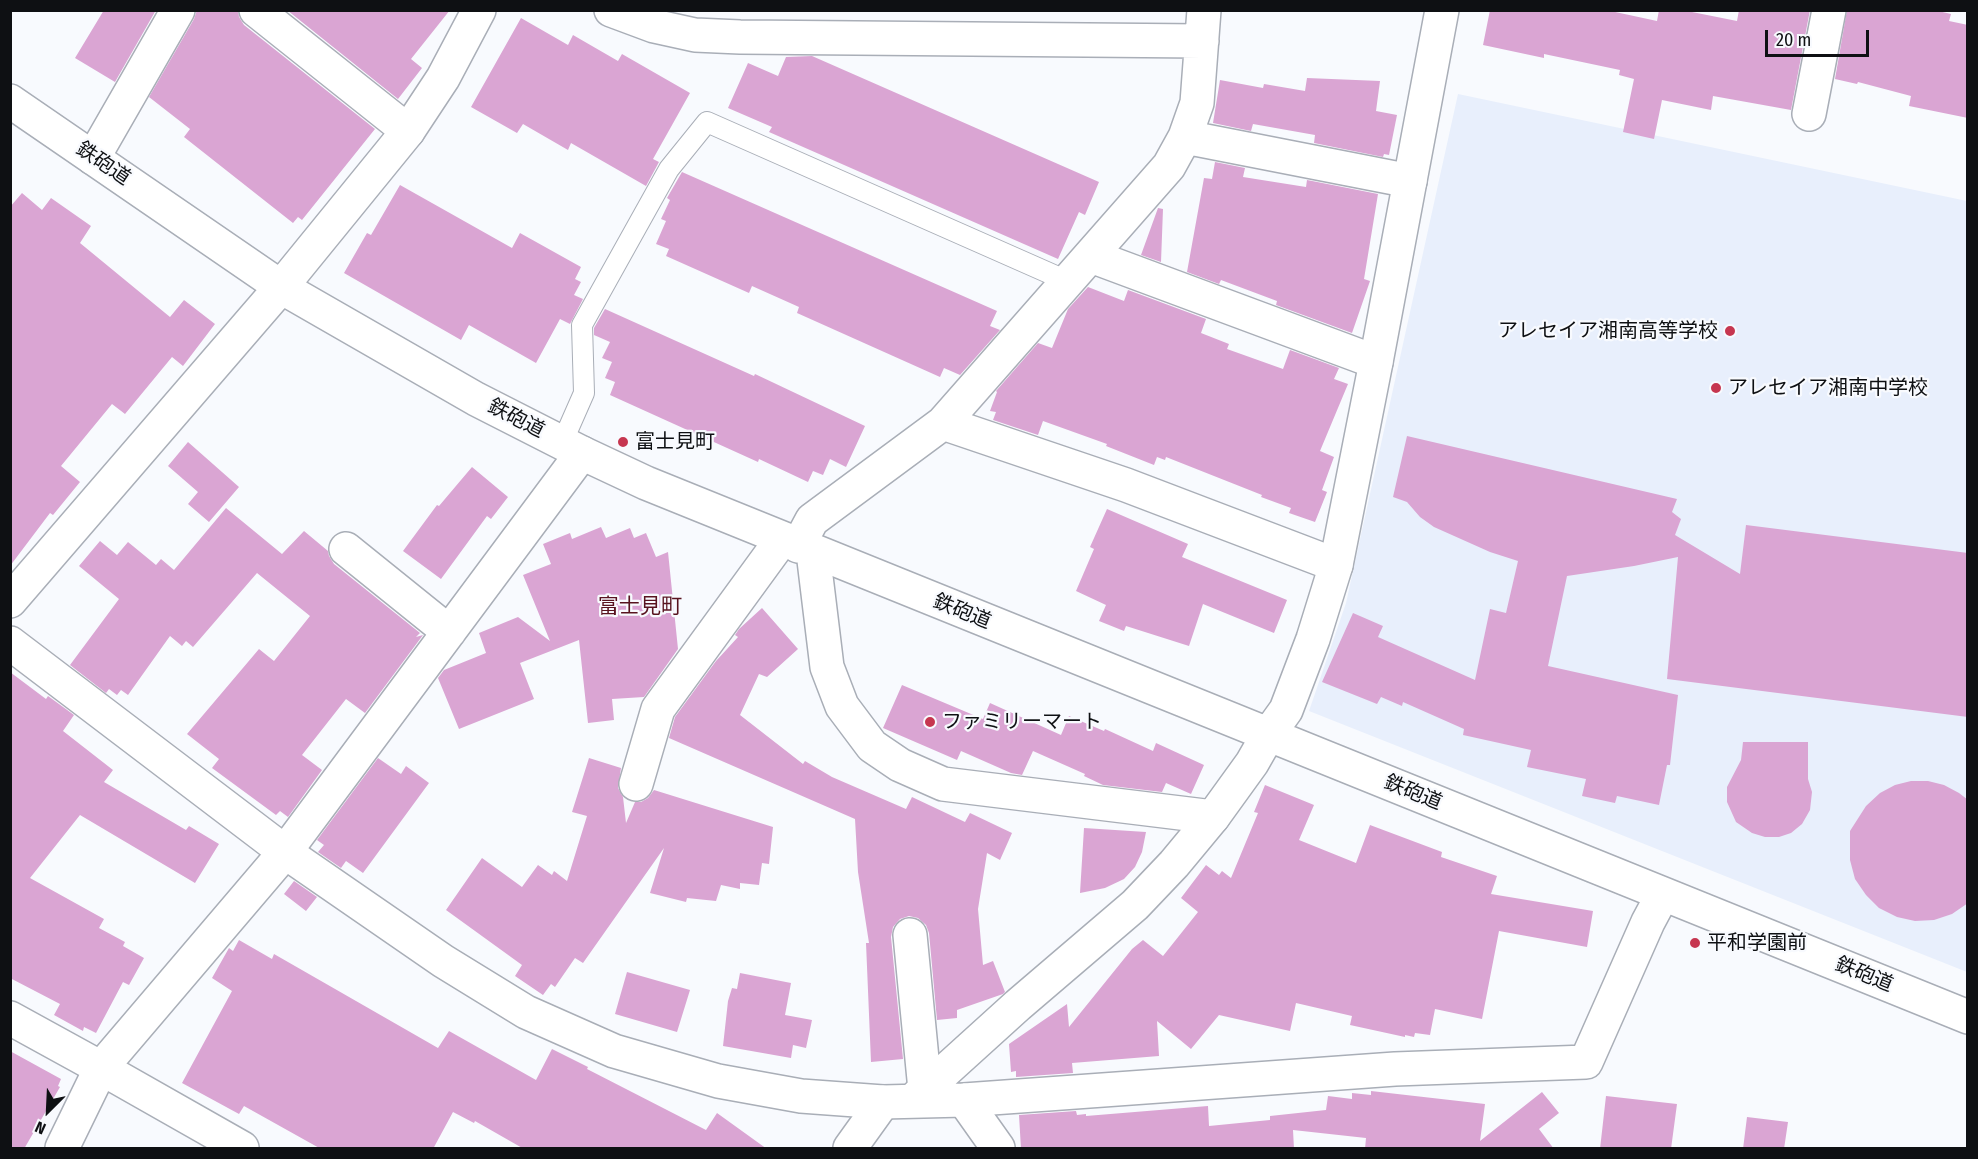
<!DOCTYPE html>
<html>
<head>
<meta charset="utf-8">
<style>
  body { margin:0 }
  #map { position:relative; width:1978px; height:1159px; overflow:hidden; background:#f8fafe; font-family:"Fira Sans Condensed",sans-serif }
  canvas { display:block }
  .frame { position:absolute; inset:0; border:12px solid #0e1013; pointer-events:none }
  .north { position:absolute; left:18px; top:1081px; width:60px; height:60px; -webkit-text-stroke:4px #f8fafe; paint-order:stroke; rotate:204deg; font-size:16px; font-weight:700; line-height:24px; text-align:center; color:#0e1013 }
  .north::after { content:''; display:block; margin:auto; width:21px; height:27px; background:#0e1013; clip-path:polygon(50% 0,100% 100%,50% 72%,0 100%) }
  .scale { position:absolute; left:1765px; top:30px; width:104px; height:27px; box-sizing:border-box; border:3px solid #0e1013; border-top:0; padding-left:8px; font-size:18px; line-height:21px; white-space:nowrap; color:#0e1013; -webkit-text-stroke:4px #f8fafe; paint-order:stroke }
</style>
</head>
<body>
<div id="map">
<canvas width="1978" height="1159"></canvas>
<div class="frame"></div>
<div class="north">N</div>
<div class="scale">20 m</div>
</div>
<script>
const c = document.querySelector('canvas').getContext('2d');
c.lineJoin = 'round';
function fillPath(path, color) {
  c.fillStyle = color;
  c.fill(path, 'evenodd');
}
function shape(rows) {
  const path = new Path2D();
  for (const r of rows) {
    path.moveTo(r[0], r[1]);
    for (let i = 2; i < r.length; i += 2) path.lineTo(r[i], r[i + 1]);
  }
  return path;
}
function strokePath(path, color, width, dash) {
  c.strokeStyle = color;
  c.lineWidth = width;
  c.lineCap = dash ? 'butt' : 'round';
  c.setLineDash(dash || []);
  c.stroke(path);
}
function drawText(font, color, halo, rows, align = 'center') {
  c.font = font + ' "Fira Sans Condensed","Noto Sans JP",sans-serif';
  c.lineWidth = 4.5;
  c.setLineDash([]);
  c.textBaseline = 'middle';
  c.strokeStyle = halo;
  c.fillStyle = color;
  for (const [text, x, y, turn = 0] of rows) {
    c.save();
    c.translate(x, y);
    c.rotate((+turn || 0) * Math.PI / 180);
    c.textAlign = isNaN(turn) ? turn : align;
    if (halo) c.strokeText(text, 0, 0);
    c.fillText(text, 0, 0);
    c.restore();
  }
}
fillPath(shape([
  [1458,94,1967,201,1967,972,1309,711,1346,603]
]), '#e8effc');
fillPath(shape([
  [104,10,156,10,115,82,75,58],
  [197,10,238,10,239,17,244,25,375,129,302,220,298,217,293,223,184,137,190,129,149,97,194,19],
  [287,10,450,10,411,59,422,68,398,99],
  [1490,10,1606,10,1657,21,1659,10,1682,10,1737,21,1739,10,1810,10,1791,110,1713,96,1711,110,1662,100,1654,139,1623,132,1634,79,1619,75,1620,70,1544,54,1544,58,1483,45],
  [1847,10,1934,10,1951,14,1949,21,1968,25,1968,118,1909,106,1911,96,1858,82,1857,84,1835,79],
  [521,18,568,45,573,35,618,61,622,54,690,93,653,159,659,162,646,186,571,143,568,150,523,124,517,133,471,107],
  [812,56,1099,182,1085,215,1079,212,1058,259,769,132,772,127,728,108,748,63,778,76,786,57],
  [1307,78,1380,81,1376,111,1397,115,1389,155,1384,154,1383,157,1314,143,1315,135,1253,124,1251,131,1213,123,1220,80,1263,88,1264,84,1305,91],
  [1215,162,1245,168,1243,177,1306,187,1307,180,1378,194,1364,279,1370,281,1352,333,1276,305,1277,301,1221,280,1219,284,1187,272,1204,178,1212,179],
  [682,172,997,311,990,326,1000,330,960,375,944,368,940,377,797,313,799,307,752,286,749,293,666,256,669,249,656,244,666,221,661,219,670,200,667,198],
  [400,185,512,248,520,233,581,267,575,279,581,282,574,295,583,299,570,324,560,319,536,363,469,325,461,340,344,273,367,233,371,235],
  [22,193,42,210,51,198,91,226,80,243,170,317,184,300,215,324,183,366,172,357,125,414,112,404,61,466,80,482,53,515,50,513,10,566,10,207],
  [1158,208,1163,209,1161,262,1141,255],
  [1088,287,1124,301,1128,290,1206,319,1201,333,1229,344,1227,349,1283,369,1290,350,1339,368,1334,379,1348,384,1320,451,1334,457,1322,490,1327,492,1315,522,1289,513,1291,508,1261,497,1262,495,1166,457,1165,460,1157,457,1154,465,1106,446,1107,444,1043,421,1038,435,993,420,996,412,990,411,997,392,996,391,1038,343,1052,348,1068,309],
  [605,309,754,376,755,374,865,426,846,467,830,459,823,475,813,471,808,482,759,459,758,462,610,395,615,382,605,378,612,362,602,358,610,342,594,335,594,328],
  [1407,436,1677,499,1672,512,1681,519,1675,535,1740,574,1746,525,1968,553,1968,717,1667,679,1678,557,1634,566,1567,576,1548,666,1678,695,1670,765,1667,765,1659,805,1617,796,1615,803,1582,796,1586,779,1527,767,1531,750,1463,735,1464,729,1403,702,1402,706,1381,697,1377,704,1322,682,1353,613,1383,626,1378,637,1475,680,1490,609,1506,613,1518,561,1490,552,1434,527,1420,517,1407,502,1393,497],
  [188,442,239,487,209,522,188,504,198,492,168,466],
  [472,467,508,497,491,519,487,516,441,579,403,551,437,505,439,506],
  [226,508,282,554,304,531,328,551,329,556,334,564,420,633,416,637,423,635,365,713,346,699,302,755,322,770,288,817,280,811,276,815,212,768,219,759,187,734,259,649,274,661,310,616,257,573,193,647,186,641,182,646,170,636,128,695,121,690,117,695,109,689,106,693,70,665,119,599,79,566,100,541,117,555,128,542,156,565,161,559,174,570],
  [1107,509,1188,544,1182,557,1287,600,1274,633,1203,604,1189,646,1126,626,1124,631,1099,621,1106,605,1076,591,1094,549,1090,547],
  [601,527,606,538,630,528,634,538,646,533,656,557,668,552,678,649,644,697,612,699,614,720,588,723,579,640,520,663,534,699,459,729,438,678,444,670,486,653,479,633,518,617,550,641,523,575,551,564,543,544,570,533,572,539],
  [762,608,798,649,767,677,759,674,740,715,803,764,805,761,832,777,906,809,912,797,965,822,970,813,1012,833,1000,860,987,853,978,909,983,965,993,961,1005,992,1003,994,957,1010,957,1018,937,1020,929,933,926,925,918,918,909,916,900,919,893,927,891,937,903,1059,871,1062,866,943,869,943,858,872,855,819,669,738,675,717,716,661,738,637,735,635,739,629],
  [10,672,46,699,48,696,74,715,63,731,113,770,104,782,186,830,189,826,219,844,195,883,80,815,30,878,104,919,99,928,125,942,123,946,144,958,129,985,123,982,96,1033,84,1027,83,1031,54,1015,60,1004,10,978],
  [902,685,983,719,990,703,1061,735,1069,716,1104,731,1105,729,1153,751,1156,743,1204,765,1191,794,1166,783,1162,792,1103,785,1084,776,1085,774,1033,751,1022,775,1011,773,961,751,957,760,883,728],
  [1743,742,1808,742,1808,779,1812,792,1810,810,1802,824,1791,833,1779,837,1765,837,1752,833,1736,822,1727,802,1727,787,1741,760],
  [378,758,401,774,406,766,429,783,363,873,346,861,341,868,318,852,324,845,317,840],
  [589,758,621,768,618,788,623,797,626,823,635,802,641,802,648,798,654,790,773,827,769,864,762,863,759,885,740,883,740,889,721,885,716,901,687,898,686,902,650,893,664,848,583,963,575,958,555,987,551,984,543,995,515,976,522,965,446,910,482,858,522,887,538,865,552,875,554,871,567,881,587,816,572,812],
  [1911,781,1928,781,1944,785,1959,793,1968,800,1968,903,1952,914,1934,920,1915,921,1897,917,1879,908,1866,895,1855,879,1850,860,1850,831,1866,806,1880,793,1895,785],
  [1265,785,1314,805,1299,840,1356,863,1370,825,1442,852,1441,857,1497,876,1491,894,1593,911,1587,947,1499,931,1482,1019,1435,1009,1430,1035,1415,1033,1414,1037,1405,1035,1405,1037,1350,1025,1352,1016,1296,1003,1290,1031,1219,1015,1191,1049,1157,1021,1159,1056,1072,1063,1073,1073,1016,1077,1016,1071,1011,1072,1009,1044,1067,1004,1069,1027,1132,949,1143,940,1163,956,1198,912,1181,898,1206,865,1219,875,1222,871,1231,878,1258,813,1254,812],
  [1084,828,1146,832,1142,852,1135,867,1124,879,1105,888,1080,893],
  [294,881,317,897,306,911,284,894],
  [239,940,272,959,274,954,438,1048,449,1031,536,1080,552,1049,588,1067,587,1069,706,1130,717,1113,767,1149,524,1149,475,1121,474,1123,453,1112,433,1149,321,1149,244,1106,239,1114,182,1083,232,991,212,978,229,948,233,951],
  [627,972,690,990,677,1032,615,1014],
  [740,973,791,983,785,1015,812,1020,806,1048,793,1045,791,1058,723,1046,728,1001,732,988,737,989],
  [10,1051,61,1079,58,1086,60,1087,24,1149,10,1149],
  [1371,1091,1485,1104,1480,1141,1542,1092,1559,1113,1539,1129,1554,1149,1365,1149,1366,1138,1293,1130,1294,1149,1021,1149,1019,1115,1076,1111,1077,1115,1086,1114,1086,1116,1208,1106,1209,1126,1270,1120,1270,1116,1326,1110,1328,1096,1352,1099,1352,1093,1371,1095],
  [1606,1096,1677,1104,1671,1149,1600,1149],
  [1747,1117,1788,1122,1784,1149,1743,1149]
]), '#daa5d3');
const lane = shape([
  [562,443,584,393,582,325,669,169,707,122,1067,281]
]);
const street = shape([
  [256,10,408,131],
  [611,10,654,26,695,35,740,37,1202,41],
  [1809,114,1829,10],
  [1185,137,1410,181],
  [93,158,178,10],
  [1091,256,1376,362],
  [943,423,1126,485,1336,565],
  [798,546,812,520,943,423,1169,166,1185,137,1197,103,1204,10],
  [346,549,449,632],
  [813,552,827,667,842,706,872,746,900,765,943,784,1213,817],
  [636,784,658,709,782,539],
  [910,935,925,1090],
  [10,1018,101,1068,242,1148],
  [964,1100,998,1148],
  [62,1148,101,1068,285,852,582,453],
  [850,1148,883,1102]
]);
const secondary = shape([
  [10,101,281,287,476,399,582,453,646,483,1968,1017],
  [10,601,281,287,408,131,443,78,479,10],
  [10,643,285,852,443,961,526,1012,614,1051,718,1081,801,1096,883,1102,964,1100,1395,1069,1586,1062,1648,922,1663,894],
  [912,1101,1018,1005,1135,905,1174,864,1213,817,1252,763,1268,735,1286,710,1313,639,1336,565,1376,362,1442,10]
]);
strokePath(lane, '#a9aeb7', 22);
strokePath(street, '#a9aeb7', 36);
strokePath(secondary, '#a9aeb7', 36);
strokePath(lane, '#fff', 20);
strokePath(street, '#fff', 33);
strokePath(secondary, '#fff', 33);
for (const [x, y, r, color] of [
  [1730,331,6,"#c63650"],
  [1716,388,6,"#c63650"],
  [623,442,6,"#c63650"],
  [930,722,6,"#c63650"],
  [1695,943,6,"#c63650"]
]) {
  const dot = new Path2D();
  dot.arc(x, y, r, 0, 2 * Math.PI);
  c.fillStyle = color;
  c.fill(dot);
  strokePath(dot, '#f8fafe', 2);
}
drawText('20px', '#0e1013', '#f8fafe', [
  ["鉄砲道",103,164,34],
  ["鉄砲道",516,419,27],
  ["鉄砲道",962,612,22],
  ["鉄砲道",1413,793,22],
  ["鉄砲道",1864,975,22]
]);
drawText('20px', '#0e1013', '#f8fafe', [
  ["アレセイア湘南高等学校",1718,331,"right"],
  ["アレセイア湘南中学校",1728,388],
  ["富士見町",635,442],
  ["ファミリーマート",942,722],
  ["平和学園前",1707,943]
], 'left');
drawText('21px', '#58131f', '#f8fafe', [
  ["富士見町",640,607]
]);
</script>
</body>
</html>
